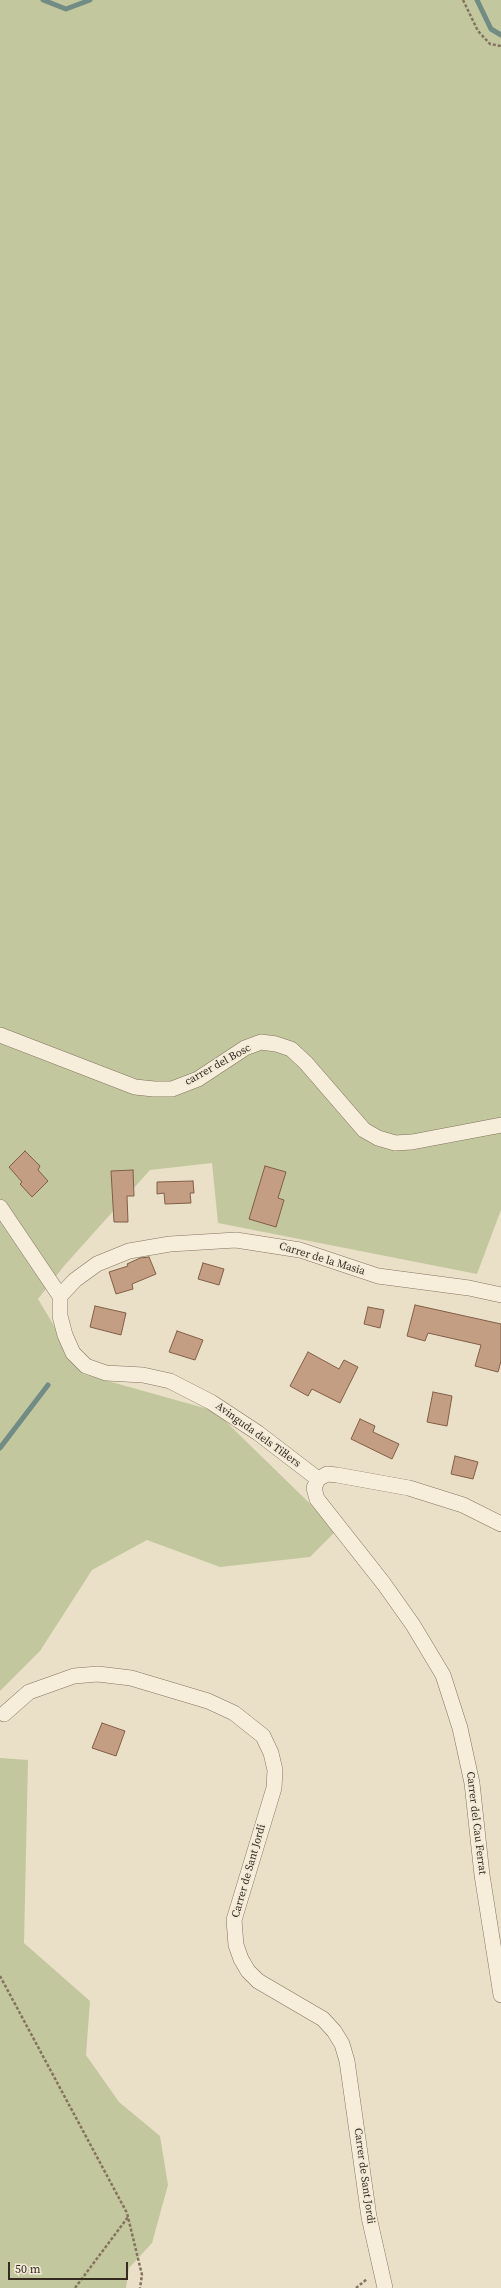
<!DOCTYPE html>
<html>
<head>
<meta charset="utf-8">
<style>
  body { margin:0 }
  #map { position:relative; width:501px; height:2288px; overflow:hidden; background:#eae0c8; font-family:"Source Serif 4",serif }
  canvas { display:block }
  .scale { position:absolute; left:8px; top:2262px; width:120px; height:18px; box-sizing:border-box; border:2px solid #362b21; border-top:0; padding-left:5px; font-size:12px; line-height:14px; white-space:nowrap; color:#362b21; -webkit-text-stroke:3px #f2ead7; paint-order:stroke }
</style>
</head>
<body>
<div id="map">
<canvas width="501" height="2288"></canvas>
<div class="scale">50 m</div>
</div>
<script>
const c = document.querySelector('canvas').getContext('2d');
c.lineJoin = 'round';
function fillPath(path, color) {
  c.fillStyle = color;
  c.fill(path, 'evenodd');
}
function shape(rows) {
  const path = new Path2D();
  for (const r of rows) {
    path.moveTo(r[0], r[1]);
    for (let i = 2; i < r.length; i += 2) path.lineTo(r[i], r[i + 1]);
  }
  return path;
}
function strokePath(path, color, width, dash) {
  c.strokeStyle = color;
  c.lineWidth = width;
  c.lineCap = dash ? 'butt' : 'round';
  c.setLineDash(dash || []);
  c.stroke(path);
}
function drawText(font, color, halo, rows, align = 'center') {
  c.font = font + ' "Source Serif 4",serif';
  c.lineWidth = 3.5;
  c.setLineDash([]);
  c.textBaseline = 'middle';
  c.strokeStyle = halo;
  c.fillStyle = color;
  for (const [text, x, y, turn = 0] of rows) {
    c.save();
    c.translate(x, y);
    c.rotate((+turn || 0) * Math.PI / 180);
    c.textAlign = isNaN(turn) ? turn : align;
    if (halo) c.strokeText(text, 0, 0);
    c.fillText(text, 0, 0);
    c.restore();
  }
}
fillPath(shape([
  [0,0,501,0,501,1210,477,1274,218,1223,212,1163,150,1170,64,1266,38,1299,83,1374,215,1411,337,1530,310,1557,220,1567,147,1540,92,1570,40,1651,0,1691],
  [0,1758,28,1760,24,1943,90,2001,86,2055,119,2102,160,2136,168,2185,152,2243,129,2268,126,2288,0,2288]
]), '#c2c79d');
strokePath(shape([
  [43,0,66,9,90,0],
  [477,0,491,29,501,35],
  [0,1448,48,1385]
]), '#708c85', 5);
const building = shape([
  [25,1151,40,1166,38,1170,48,1181,32,1197,20,1184,22,1182,9,1167,25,1151],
  [265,1166,286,1172,278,1198,284,1200,276,1227,249,1219,265,1166],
  [133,1170,134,1196,127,1196,128,1222,114,1222,111,1171,133,1170],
  [193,1181,194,1193,190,1193,191,1203,165,1204,164,1193,157,1194,157,1182,193,1181],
  [149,1257,156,1274,132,1284,133,1289,116,1294,109,1272,128,1266,127,1264,140,1258,149,1257],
  [203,1263,224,1269,219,1285,198,1279,203,1263],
  [415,1305,501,1324,501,1361,498,1372,475,1366,481,1345,428,1333,425,1341,407,1336,415,1305],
  [95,1306,126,1313,121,1335,90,1327,95,1306],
  [368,1307,384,1310,380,1328,364,1324,368,1307],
  [177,1331,203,1340,195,1360,169,1352,177,1331],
  [308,1352,339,1369,344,1360,358,1367,340,1403,312,1389,308,1396,290,1386,308,1352],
  [433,1392,452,1396,447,1426,427,1422,433,1392],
  [360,1419,375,1426,373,1432,399,1444,392,1459,351,1439,360,1419],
  [455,1456,478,1462,473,1479,451,1474,455,1456],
  [102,1723,125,1731,116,1756,92,1748,102,1723]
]);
fillPath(building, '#c49e82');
strokePath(building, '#815e47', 1);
const minor = shape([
  [0,1035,135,1087,154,1089,172,1089,198,1079,245,1048,261,1042,276,1044,291,1049,306,1063,364,1130,378,1138,395,1143,412,1142,501,1125],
  [0,1207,60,1296],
  [60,1296,60,1316,65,1335,73,1353,86,1366,106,1373,143,1375,170,1381,211,1402,258,1433,318,1479,327,1474,337,1475,409,1488,463,1505,501,1524],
  [60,1296,75,1280,97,1264,129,1251,170,1244,236,1240,300,1250,378,1276,469,1288,501,1295],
  [318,1479,314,1488,317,1499,384,1584,413,1625,443,1675,460,1728,472,1783,482,1875,501,1995],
  [4,1714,29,1692,74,1676,98,1674,131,1678,208,1701,234,1713,263,1736,271,1753,275,1770,274,1788,234,1920,236,1945,241,1959,248,1971,258,1981,323,2019,334,2031,342,2044,347,2061,369,2217,385,2288]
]);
strokePath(minor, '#84735f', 16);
strokePath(shape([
  [463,0,478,31,490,44,501,46],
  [0,1976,127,2213,142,2275,140,2288],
  [75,2288,128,2217],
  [356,2288,367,2279]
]), '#84735f', 2.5, [3, 2]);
strokePath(minor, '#f6eedb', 15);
drawText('11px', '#362b21', '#f2ead7', [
  ["carrer del Bosc",218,1065,-29],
  ["Carrer de la Masia",322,1259,17],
  ["Avinguda dels Til·lers",258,1435,36],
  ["Carrer del Cau Ferrat",476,1823,83],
  ["Carrer de Sant Jordi",249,1871,-74],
  ["Carrer de Sant Jordi",364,2176,82]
]);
</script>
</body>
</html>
